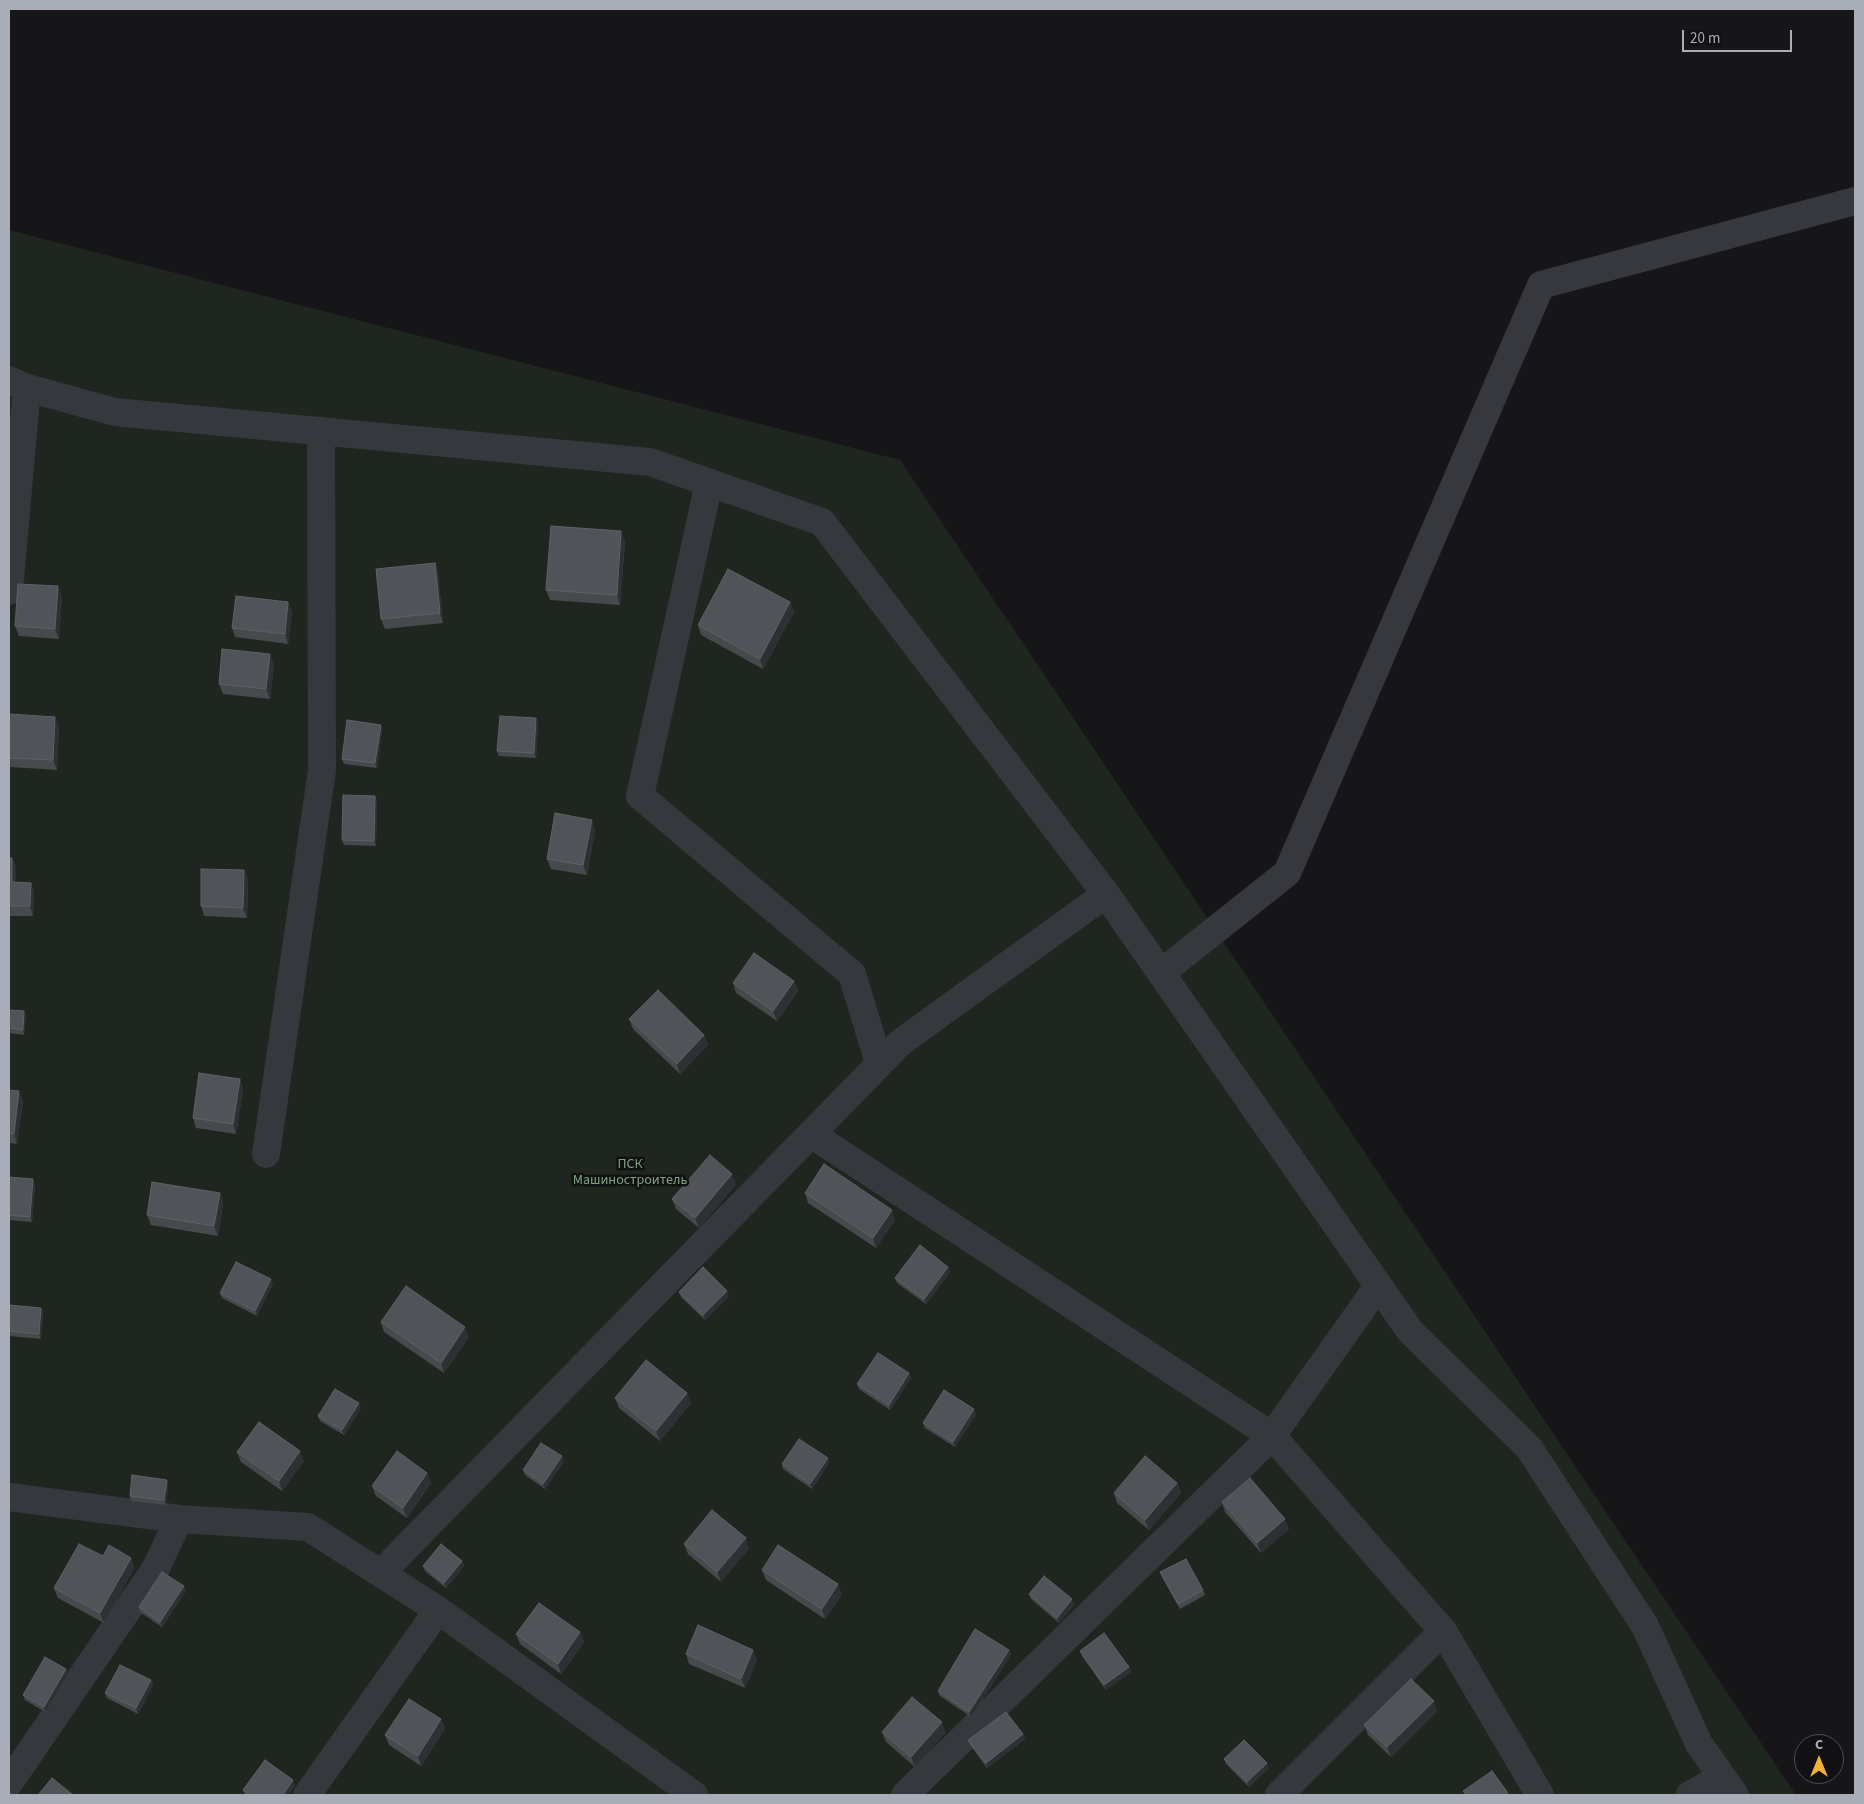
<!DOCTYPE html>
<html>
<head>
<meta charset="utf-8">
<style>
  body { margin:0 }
  #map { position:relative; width:1864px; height:1804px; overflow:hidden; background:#161618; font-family:"Source Sans 3",sans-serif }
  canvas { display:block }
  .frame { position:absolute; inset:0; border:10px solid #a8adb8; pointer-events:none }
  .north { position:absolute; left:1794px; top:1734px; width:50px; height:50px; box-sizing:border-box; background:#111113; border:1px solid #4d4f55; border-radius:50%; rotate:0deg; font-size:14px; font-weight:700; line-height:20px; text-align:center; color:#a8adb8 }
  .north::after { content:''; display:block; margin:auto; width:18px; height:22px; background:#f2b134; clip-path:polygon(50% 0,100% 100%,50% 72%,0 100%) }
  .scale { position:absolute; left:1682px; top:30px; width:110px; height:22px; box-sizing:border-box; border:2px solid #a8adb8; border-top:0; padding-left:6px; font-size:15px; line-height:18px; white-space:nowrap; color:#a8adb8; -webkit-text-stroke:4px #111113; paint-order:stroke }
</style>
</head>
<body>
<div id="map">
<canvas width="1864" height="1804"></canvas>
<div class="frame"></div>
<div class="north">С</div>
<div class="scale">20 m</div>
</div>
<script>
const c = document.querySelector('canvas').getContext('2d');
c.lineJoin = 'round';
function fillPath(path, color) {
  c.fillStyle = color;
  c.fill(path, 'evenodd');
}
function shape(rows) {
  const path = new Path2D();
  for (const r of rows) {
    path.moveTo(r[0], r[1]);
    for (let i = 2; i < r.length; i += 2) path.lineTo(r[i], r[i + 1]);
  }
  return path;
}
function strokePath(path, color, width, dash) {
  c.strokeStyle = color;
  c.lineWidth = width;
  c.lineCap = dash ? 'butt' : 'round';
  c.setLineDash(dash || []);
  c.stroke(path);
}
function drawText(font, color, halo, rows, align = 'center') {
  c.font = font + ' "Source Sans 3",sans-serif';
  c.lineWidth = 5;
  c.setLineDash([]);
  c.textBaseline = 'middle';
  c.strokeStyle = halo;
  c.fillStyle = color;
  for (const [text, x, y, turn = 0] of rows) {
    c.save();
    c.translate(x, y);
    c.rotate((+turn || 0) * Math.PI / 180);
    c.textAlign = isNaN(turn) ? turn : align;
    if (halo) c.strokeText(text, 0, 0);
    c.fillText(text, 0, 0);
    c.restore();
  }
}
fillPath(shape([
  [9,230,900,460,1796,1795,9,1795]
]), '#1e261f');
strokePath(shape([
  [9,380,27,388,115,412,650,462,822,522,1106,894,1410,1331,1529,1448,1645,1626,1699,1744,1735,1795],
  [709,483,640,796,852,974,879,1063],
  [9,591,27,388],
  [1161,973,1287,873,1541,285,1855,201],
  [811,1134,1272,1436,1443,1631,1540,1795],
  [266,1154,322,770,321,431],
  [9,1497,179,1519,308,1527,438,1610,694,1795],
  [381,1573,901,1042,1106,894],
  [9,1783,156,1568,179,1519],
  [307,1795,438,1610],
  [905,1795,1272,1436,1378,1286],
  [1279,1795,1443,1631],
  [1690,1795,1722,1777]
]), '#37383d', 28);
fillPath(shape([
  [625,541,620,605,550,600,546,590],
  [435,563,438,573,443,623,385,629,381,619],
  [62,596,59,639,19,636,15,626],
  [288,602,292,612,288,644,235,637,232,628],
  [790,602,794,612,763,669,701,635,698,625],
  [274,664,270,699,223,694,219,684],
  [9,714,59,727,57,770,10,767,9,764],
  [538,724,536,758,499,756,497,751],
  [381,725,382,730,377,768,344,764,342,759],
  [375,796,377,801,376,846,344,845,342,840],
  [595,830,587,875,551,869,547,859],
  [9,858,12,858,16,868,16,882,31,883,34,893,33,916,9,916],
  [244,870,248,880,247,918,204,916,201,906],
  [794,981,798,991,777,1021,736,993,733,983],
  [9,1010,24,1011,26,1016,24,1035,9,1033],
  [629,1019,704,1035,708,1045,680,1074,633,1029],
  [240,1079,243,1089,236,1134,196,1128,193,1118],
  [9,1090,23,1101,17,1144,9,1143],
  [9,1177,35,1184,32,1222,9,1220],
  [736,1184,699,1228,676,1209,672,1199],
  [220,1193,223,1203,218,1236,151,1225,147,1215],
  [805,1193,895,1220,876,1248,808,1203],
  [948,1267,950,1272,926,1304,897,1283,895,1278],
  [273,1284,257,1316,222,1298,220,1293],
  [679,1292,729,1296,705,1320,681,1297],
  [9,1305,41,1308,43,1313,41,1339,9,1336],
  [381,1322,469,1337,444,1373,384,1332],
  [909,1373,911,1378,890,1410,859,1389,857,1384],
  [687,1393,691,1403,660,1441,619,1408,615,1398],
  [361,1408,344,1435,320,1421,318,1416],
  [976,1414,955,1447,925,1428,923,1423],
  [237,1452,304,1461,282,1491,241,1462],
  [828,1458,829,1463,812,1489,783,1469,782,1464],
  [564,1461,545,1489,525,1475,523,1470],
  [427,1473,431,1483,407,1518,376,1496,372,1486],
  [167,1480,168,1485,166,1505,131,1501,130,1496],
  [1177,1483,1181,1493,1149,1530,1117,1503,1114,1493],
  [1222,1502,1289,1529,1261,1553,1225,1512],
  [684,1544,749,1548,721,1582,688,1554],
  [103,1556,131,1558,134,1568,104,1623,58,1598,54,1588],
  [462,1561,464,1566,446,1588,425,1571,423,1566],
  [762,1570,842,1594,825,1619,766,1580],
  [1160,1572,1203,1590,1205,1595,1180,1609,1162,1577],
  [186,1591,162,1627,140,1612,139,1607],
  [1029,1594,1074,1604,1059,1623,1031,1599],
  [580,1632,584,1642,561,1674,520,1644,516,1634],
  [1009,1650,1011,1655,971,1717,940,1696,938,1691],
  [1080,1651,1129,1667,1131,1672,1106,1690,1082,1656],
  [686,1654,757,1660,745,1688,689,1664],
  [66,1669,68,1674,45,1712,25,1700,23,1695],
  [151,1680,153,1685,138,1714,107,1698,105,1693],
  [1437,1711,1391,1757,1368,1735,1364,1725],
  [441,1719,445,1729,421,1766,389,1745,385,1735],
  [882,1732,946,1732,915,1767,886,1742],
  [1023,1734,1025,1739,987,1768,970,1745,968,1740],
  [1224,1759,1269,1768,1249,1787,1226,1764],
  [293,1780,295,1786,288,1795,245,1795,243,1790]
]), '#47494d');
fillPath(shape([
  [621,531,625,541,620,605,617,595],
  [435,563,438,573,443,623,440,613],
  [58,586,62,596,59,639,55,629],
  [288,602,292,612,288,644,285,634],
  [790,602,794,612,763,669,760,659],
  [270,654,274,664,270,699,266,689],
  [55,717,59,727,57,770,53,760],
  [536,718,538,724,536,758,534,753],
  [381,725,382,730,377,768,375,763],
  [375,796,377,801,376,846,374,841],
  [592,820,595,830,587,875,583,865],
  [12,858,16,868,16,892,12,882],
  [244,870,248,880,247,918,243,908],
  [31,883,34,893,33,916,30,906],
  [794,981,798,991,777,1021,773,1011],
  [24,1011,26,1016,24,1035,23,1030],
  [704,1035,708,1045,680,1074,677,1064],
  [240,1079,243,1089,236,1134,233,1124],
  [19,1091,23,1101,17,1144,14,1134],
  [732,1174,736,1184,699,1228,695,1218],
  [33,1179,35,1184,32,1222,30,1217],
  [220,1193,223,1203,218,1236,214,1226],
  [892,1210,895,1220,876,1248,873,1238],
  [948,1267,950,1272,926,1304,924,1299],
  [271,1279,273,1284,257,1316,255,1311],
  [727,1291,729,1296,705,1320,703,1315],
  [41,1308,43,1313,41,1339,39,1334],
  [465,1327,469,1337,444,1373,441,1363],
  [909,1373,911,1378,890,1410,889,1405],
  [687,1393,691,1403,660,1441,656,1431],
  [359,1403,361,1408,344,1435,342,1430],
  [974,1409,976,1414,955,1447,953,1442],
  [300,1451,304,1461,282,1491,279,1481],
  [562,1456,564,1461,545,1489,543,1484],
  [828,1458,829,1463,812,1489,810,1484],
  [427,1473,431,1483,407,1518,403,1508],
  [167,1480,168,1485,166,1505,164,1500],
  [1177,1483,1181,1493,1149,1530,1145,1520],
  [1285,1519,1289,1529,1261,1553,1257,1543],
  [746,1538,749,1548,721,1582,717,1572],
  [131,1558,134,1568,104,1623,100,1613],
  [462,1561,464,1566,446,1588,444,1583],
  [838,1584,842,1594,825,1619,822,1609],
  [184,1586,186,1591,162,1627,160,1622],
  [1072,1599,1074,1604,1059,1623,1057,1618],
  [580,1632,584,1642,561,1674,558,1664],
  [753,1650,757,1660,745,1688,741,1679],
  [1009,1650,1011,1655,971,1717,969,1712],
  [1129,1667,1131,1672,1106,1690,1104,1685],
  [66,1669,68,1674,45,1712,44,1707],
  [151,1680,153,1685,138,1714,136,1708],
  [1434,1701,1437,1711,1391,1757,1387,1747],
  [441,1719,445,1729,421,1766,418,1756],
  [942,1722,946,1732,915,1767,911,1757],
  [1023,1734,1025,1739,987,1768,986,1763],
  [1267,1763,1269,1768,1249,1787,1247,1782],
  [293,1780,295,1786,288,1795,283,1795]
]), '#2f3033');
const building = shape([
  [551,526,621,531,617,595,546,590,551,526],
  [435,563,440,613,381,619,376,569,435,563],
  [728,569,790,602,760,659,698,625,728,569],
  [18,584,58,586,55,629,15,626,18,584],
  [236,596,288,602,285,634,232,628,236,596],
  [222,649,270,654,266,689,219,684,222,649],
  [9,714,55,717,53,760,9,758,9,714],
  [500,716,536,718,534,753,497,751,500,716],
  [347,720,381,725,375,763,342,759,347,720],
  [343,795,375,796,374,841,342,840,343,795],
  [555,813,592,820,583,865,547,859,555,813],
  [9,858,12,858,12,882,31,883,30,906,9,906,9,858],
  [201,869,244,870,243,908,201,906,201,869],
  [754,953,794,981,773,1011,733,983,754,953],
  [658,990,704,1035,677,1064,629,1019,658,990],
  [9,1010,24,1011,23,1030,9,1028,9,1010],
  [199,1073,240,1079,233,1124,193,1118,199,1073],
  [9,1090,19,1091,14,1134,9,1133,9,1090],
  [710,1155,732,1174,695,1218,672,1199,710,1155],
  [824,1164,892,1210,873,1238,805,1193,824,1164],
  [9,1177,33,1179,30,1217,9,1215,9,1177],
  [152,1182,220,1193,214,1226,147,1215,152,1182],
  [920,1245,948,1267,924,1299,895,1278,920,1245],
  [236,1262,271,1279,255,1311,220,1293,236,1262],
  [703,1267,727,1291,703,1315,679,1292,703,1267],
  [406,1286,465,1327,441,1363,381,1322,406,1286],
  [9,1305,41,1308,39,1334,9,1331,9,1305],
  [878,1353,909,1373,889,1405,857,1384,878,1353],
  [646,1360,687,1393,656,1431,615,1398,646,1360],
  [335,1389,359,1403,342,1430,318,1416,335,1389],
  [944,1390,974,1409,953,1442,923,1423,944,1390],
  [259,1422,300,1451,279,1481,237,1452,259,1422],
  [799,1439,828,1458,810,1484,782,1464,799,1439],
  [541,1443,562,1456,543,1484,523,1470,541,1443],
  [397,1451,427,1473,403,1508,372,1486,397,1451],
  [1145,1456,1177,1483,1145,1520,1114,1493,1145,1456],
  [132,1475,167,1480,164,1500,130,1496,132,1475],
  [1250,1478,1285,1519,1257,1543,1222,1502,1250,1478],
  [712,1510,746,1538,717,1572,684,1544,712,1510],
  [79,1544,103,1556,109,1545,131,1558,100,1613,54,1588,79,1544],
  [441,1544,462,1561,444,1583,423,1566,441,1544],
  [778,1545,838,1584,822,1609,762,1570,778,1545],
  [1186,1559,1203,1590,1178,1604,1160,1572,1186,1559],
  [162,1572,184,1586,160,1622,139,1607,162,1572],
  [1044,1576,1072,1599,1057,1618,1029,1594,1044,1576],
  [539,1603,580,1632,558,1664,516,1634,539,1603],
  [698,1625,753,1650,741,1679,686,1654,698,1625],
  [975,1629,1009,1650,969,1712,938,1691,975,1629],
  [1104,1633,1129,1667,1104,1685,1080,1651,1104,1633],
  [45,1657,66,1669,44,1707,23,1695,45,1657],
  [120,1665,151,1680,136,1708,105,1693,120,1665],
  [1411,1679,1434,1701,1387,1747,1364,1725,1411,1679],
  [912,1697,942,1722,911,1757,882,1732,912,1697],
  [409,1699,441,1719,418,1756,385,1735,409,1699],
  [1006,1712,1023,1734,986,1763,968,1740,1006,1712],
  [1244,1740,1267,1763,1247,1782,1224,1759,1244,1740],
  [265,1760,293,1780,283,1795,250,1795,243,1790,265,1760],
  [1492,1771,1508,1793,1505,1795,1466,1795,1463,1791,1492,1771],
  [52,1778,73,1795,38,1795,52,1778]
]);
fillPath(building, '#525359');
strokePath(building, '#5f6168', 1);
drawText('14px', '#7fa381', '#111113', [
  ["ПСК",630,1165],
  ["Машиностроитель",630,1181]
]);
</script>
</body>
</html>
